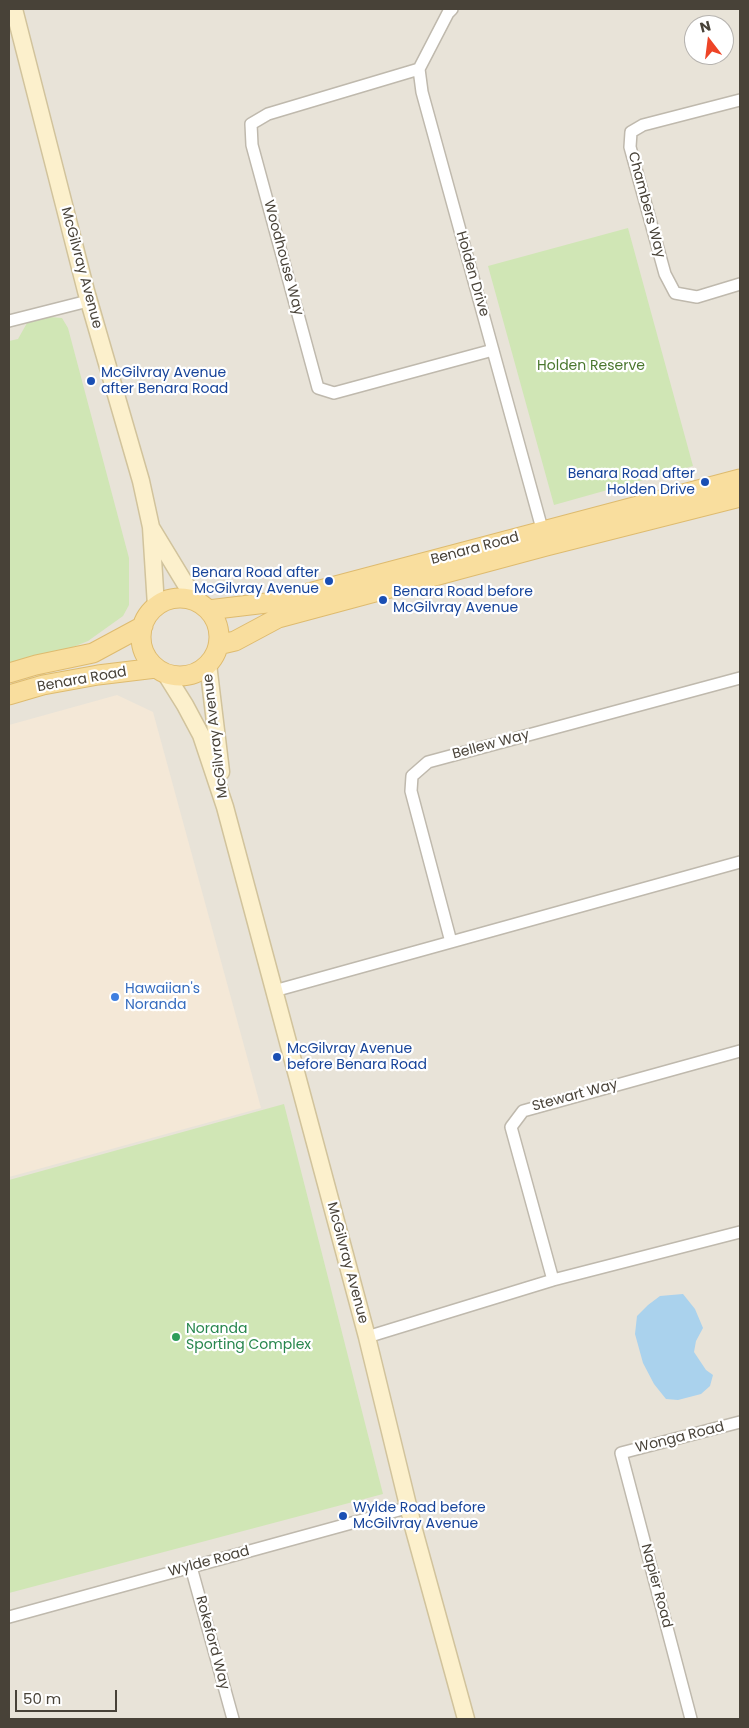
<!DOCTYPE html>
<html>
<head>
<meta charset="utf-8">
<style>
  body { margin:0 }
  #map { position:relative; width:749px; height:1728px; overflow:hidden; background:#f4f1ea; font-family:Poppins,sans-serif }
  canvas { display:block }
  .frame { position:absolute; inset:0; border:10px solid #484238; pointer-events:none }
  .north { position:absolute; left:684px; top:15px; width:50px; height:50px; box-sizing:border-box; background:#fff; border:1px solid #b6b3af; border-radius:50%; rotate:345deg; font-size:14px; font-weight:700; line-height:20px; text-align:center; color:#484238 }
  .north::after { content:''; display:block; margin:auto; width:18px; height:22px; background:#ee4427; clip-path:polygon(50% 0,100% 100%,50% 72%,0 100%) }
  .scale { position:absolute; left:15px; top:1690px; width:102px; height:22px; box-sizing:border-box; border:2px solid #484238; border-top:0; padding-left:6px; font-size:15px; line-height:18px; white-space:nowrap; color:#484238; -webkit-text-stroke:4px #fff; paint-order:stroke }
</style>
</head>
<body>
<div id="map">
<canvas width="749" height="1728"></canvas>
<div class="frame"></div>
<div class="north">N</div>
<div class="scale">50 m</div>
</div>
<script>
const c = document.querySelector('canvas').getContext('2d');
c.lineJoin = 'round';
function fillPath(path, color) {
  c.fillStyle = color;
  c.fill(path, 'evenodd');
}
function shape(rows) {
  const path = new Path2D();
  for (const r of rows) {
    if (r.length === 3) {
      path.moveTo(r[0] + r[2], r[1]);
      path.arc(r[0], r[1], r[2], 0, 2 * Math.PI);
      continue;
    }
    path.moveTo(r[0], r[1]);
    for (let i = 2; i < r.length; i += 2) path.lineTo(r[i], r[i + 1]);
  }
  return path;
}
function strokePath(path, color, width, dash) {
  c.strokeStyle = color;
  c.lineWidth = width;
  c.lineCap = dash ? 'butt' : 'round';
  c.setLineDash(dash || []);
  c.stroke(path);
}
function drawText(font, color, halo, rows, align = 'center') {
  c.font = font + ' Poppins,sans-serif';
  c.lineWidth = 4.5;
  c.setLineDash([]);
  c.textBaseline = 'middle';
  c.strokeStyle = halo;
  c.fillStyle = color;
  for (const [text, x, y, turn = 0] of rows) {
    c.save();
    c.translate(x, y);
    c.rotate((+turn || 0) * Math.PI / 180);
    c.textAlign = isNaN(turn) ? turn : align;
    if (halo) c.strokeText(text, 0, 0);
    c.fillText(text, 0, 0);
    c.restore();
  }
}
fillPath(shape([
  [9,9,740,9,740,1719,9,1719],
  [694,25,724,25,724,55,694,55]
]), '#e8e3d8');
fillPath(shape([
  [117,695,153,712,261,1108,9,1177,9,725]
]), '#f4e8d7');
fillPath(shape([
  [628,228,693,466,554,505,488,266],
  [50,317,62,318,68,328,129,558,129,605,123,616,88,641,58,653,9,667,9,341,18,339,27,323],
  [284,1104,383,1494,9,1593,9,1180]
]), '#d0e6b5');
fillPath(shape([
  [683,1294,695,1309,703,1328,696,1341,694,1352,706,1370,713,1375,710,1386,701,1394,678,1400,666,1399,654,1384,643,1363,635,1334,637,1316,648,1305,660,1296]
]), '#aad2ed');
const street = shape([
  [452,9,448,13,419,69,422,92,544,536],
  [419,69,268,114,251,124,252,145,318,388,334,393,493,350],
  [740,100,643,125,631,132,630,147,665,274,675,293,697,297,740,284],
  [9,321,88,301],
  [451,942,411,791,412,776,428,762,740,678],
  [274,991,740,862],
  [553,1280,511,1127,523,1111,740,1051],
  [367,1337,553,1280,740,1232],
  [191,1567,233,1719],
  [9,1617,410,1507],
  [691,1719,621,1453,740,1422]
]);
const secondary = shape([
  [14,9,86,291,141,481,151,527,156,606],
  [152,529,186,585,201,604],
  [208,664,221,772],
  [165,673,185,705,201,735,225,807,367,1337,414,1530,466,1719]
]);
const primary = shape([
  [180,637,39],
  [208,610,275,602,740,479],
  [218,645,235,641,278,618,546,546,740,497],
  [9,673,36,665,93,653,143,626],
  [9,695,43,685,98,675,156,668]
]);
strokePath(street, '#bfb9ad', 14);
strokePath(secondary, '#d1c39c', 19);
strokePath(primary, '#debb6f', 21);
strokePath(street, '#fff', 11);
strokePath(secondary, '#fcf0cc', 16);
strokePath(primary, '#f9de9e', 19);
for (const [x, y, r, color] of [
  [91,381,5,"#1a4fb4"],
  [705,482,5,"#1a4fb4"],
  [329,581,5,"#1a4fb4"],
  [383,600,5,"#1a4fb4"],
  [115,997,5,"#3f7fe0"],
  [277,1057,5,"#1a4fb4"],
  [176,1337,5,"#2e9e5b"],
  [343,1516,5,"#1a4fb4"]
]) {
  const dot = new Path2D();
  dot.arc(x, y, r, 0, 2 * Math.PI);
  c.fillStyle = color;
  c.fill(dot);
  strokePath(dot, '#fff', 2);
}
drawText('14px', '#484238', '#fff', [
  ["Chambers Way",646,205,75],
  ["Woodhouse Way",283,258,75],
  ["McGilvray Avenue",81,268,75],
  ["Holden Drive",472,274,74],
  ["Benara Road",475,549,-15],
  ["Benara Road",82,680,-10],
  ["McGilvray Avenue",216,736,-97],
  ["Bellew Way",491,745,-15],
  ["Stewart Way",575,1096,-15],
  ["McGilvray Avenue",347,1263,75],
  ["Wonga Road",680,1438,-14],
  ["Wylde Road",209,1562,-15],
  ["Napier Road",656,1586,75],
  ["Rokeford Way",212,1643,75]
]);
drawText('14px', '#4a772e', '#fff', [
  ["Holden Reserve",591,366]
]);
drawText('14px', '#164399', '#fff', [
  ["McGilvray Avenue",101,373],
  ["after Benara Road",101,389],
  ["Benara Road after",695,474,"right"],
  ["Holden Drive",695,490,"right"],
  ["Benara Road after",319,573,"right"],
  ["McGilvray Avenue",319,589,"right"],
  ["Benara Road before",393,592],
  ["McGilvray Avenue",393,608],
  ["McGilvray Avenue",287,1049],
  ["before Benara Road",287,1065],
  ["Wylde Road before",353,1508],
  ["McGilvray Avenue",353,1524]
], 'left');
drawText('14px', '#366cbe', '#fff', [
  ["Hawaiian's",125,989],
  ["Noranda",125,1005]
], 'left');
drawText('14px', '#27864d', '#fff', [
  ["Noranda",186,1329],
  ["Sporting Complex",186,1345]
], 'left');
</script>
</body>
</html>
